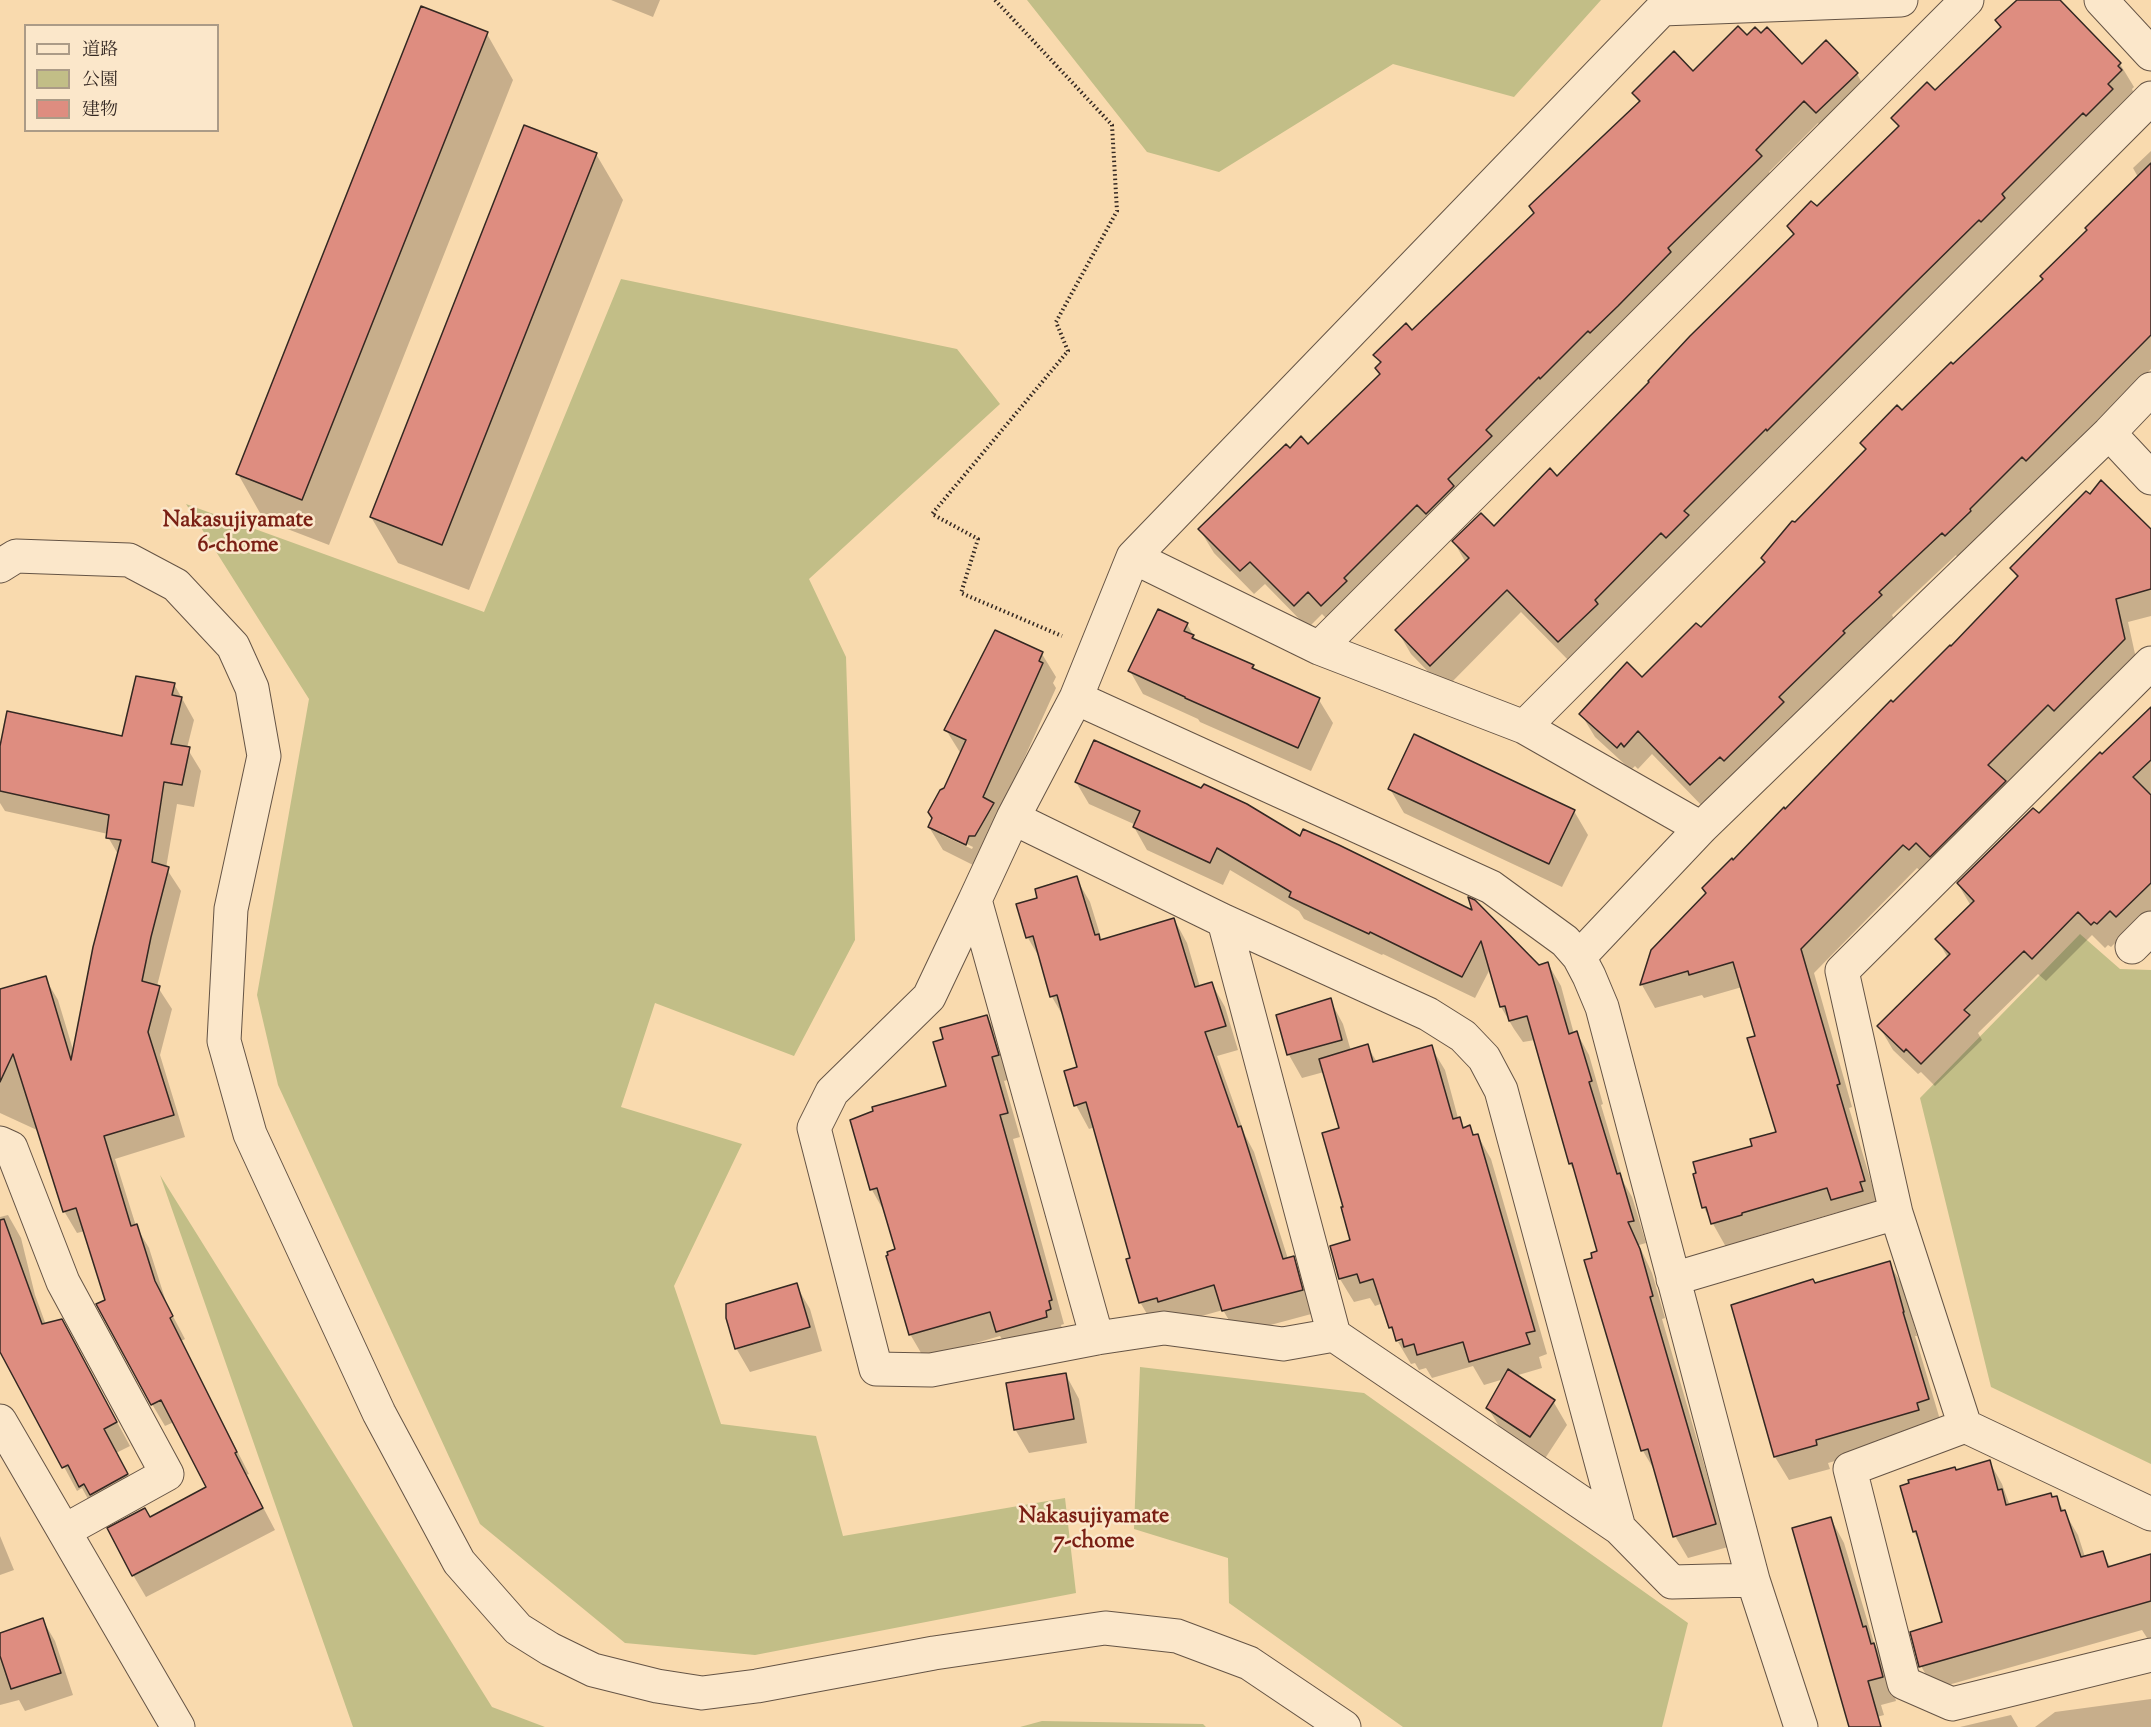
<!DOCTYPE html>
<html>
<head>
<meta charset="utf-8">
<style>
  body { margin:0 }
  #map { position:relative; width:2151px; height:1727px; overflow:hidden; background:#f9daae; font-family:"Sorts Mill Goudy","Noto Serif JP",serif }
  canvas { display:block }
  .legend { position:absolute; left:24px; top:24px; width:195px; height:108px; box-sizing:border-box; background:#fbe7ca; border:2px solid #ab9b87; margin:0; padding:8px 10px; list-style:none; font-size:18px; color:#342822 }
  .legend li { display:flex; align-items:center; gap:12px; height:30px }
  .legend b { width:30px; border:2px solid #ab9b87 }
</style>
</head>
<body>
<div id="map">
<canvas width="2151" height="1727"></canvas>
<ul class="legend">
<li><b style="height:8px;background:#fbe7ca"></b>道路</li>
<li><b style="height:16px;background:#c2be87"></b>公園</li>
<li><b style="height:16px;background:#de8d80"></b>建物</li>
</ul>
</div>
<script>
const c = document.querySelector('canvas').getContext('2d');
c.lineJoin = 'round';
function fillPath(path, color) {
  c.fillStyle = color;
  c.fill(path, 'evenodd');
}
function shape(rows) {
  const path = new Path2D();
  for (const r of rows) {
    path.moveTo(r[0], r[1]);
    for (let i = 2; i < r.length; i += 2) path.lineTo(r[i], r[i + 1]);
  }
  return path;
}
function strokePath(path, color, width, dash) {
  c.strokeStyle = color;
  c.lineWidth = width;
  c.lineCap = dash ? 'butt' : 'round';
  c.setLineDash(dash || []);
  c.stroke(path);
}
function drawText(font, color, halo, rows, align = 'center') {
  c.font = font + ' "Sorts Mill Goudy",serif';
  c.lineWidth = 5;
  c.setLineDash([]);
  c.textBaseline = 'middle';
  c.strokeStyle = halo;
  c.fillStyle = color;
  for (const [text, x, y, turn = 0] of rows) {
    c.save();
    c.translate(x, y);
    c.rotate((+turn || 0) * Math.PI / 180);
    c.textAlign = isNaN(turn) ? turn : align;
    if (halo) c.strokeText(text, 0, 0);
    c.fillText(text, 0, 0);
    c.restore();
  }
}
fillPath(shape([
  [1027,0,1601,0,1514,97,1393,64,1219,172,1147,152],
  [621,279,957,349,1000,404,809,579,846,657,855,940,794,1056,655,1003,621,1107,742,1144,674,1286,721,1424,816,1436,843,1536,1065,1498,1076,1593,755,1655,625,1643,480,1524,278,1085,257,995,309,699,186,504,484,612],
  [2080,934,2120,969,2151,970,2151,1464,1991,1387,1920,1098],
  [160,1175,492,1707,545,1727,353,1727],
  [1140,1367,1364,1393,1688,1623,1662,1727,1403,1727,1229,1603,1228,1558,1134,1529],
  [1042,1721,1203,1724,1206,1727,1020,1727]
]), '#c2be87');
fillPath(shape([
  [611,0,660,0,653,17],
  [2019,0,2051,0,2120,64,2134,87,2132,89,2134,94,1573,665,1521,612,1445,689,1411,654,1397,630,1466,563,1454,542,1494,528,1557,478,1794,236,1789,226,1817,208,1899,128,1893,118,1935,93,2002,28],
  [487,34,513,80,329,545,264,520,238,474],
  [1747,38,1802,66,1857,74,1870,97,1831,136,1818,123,1769,172,1774,180,1336,628,1322,614,1308,628,1265,584,1254,594,1214,553,1200,530,1290,450,1308,446,1381,376,1377,369,1381,365,1375,355,1412,332,1535,214,1639,103,1634,93,1693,73],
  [2151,151,2151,369,2040,484,2036,480,1959,559,1956,555,1892,615,1894,619,1856,655,1858,657,1704,808,1652,754,1638,769,1635,766,1631,770,1595,737,1581,714,1642,679,1701,630,1766,563,1762,558,1866,451,1862,443,1902,412,1953,366,2044,281,2138,177,2133,168],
  [596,154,623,200,469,590,398,563,371,517],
  [2151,533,2151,616,2128,622,2137,663,2068,733,2062,728,2006,785,1923,873,1917,868,1814,973,1852,1107,1849,1108,1878,1205,1846,1223,1838,1212,1754,1237,1755,1239,1726,1247,1704,1208,1694,1175,1753,1147,1778,1133,1756,1037,1742,987,1704,998,1702,995,1655,1008,1642,985,1652,951,1706,894,1703,889,1733,862,1951,648,2018,579,2012,569],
  [1187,624,1197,642,1253,666,1256,672,1319,700,1333,723,1311,771,1200,722,1198,719,1143,694,1130,671],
  [995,632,1042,654,1056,677,1053,683,1056,688,999,814,979,868,943,850,929,827,961,754,946,730],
  [942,832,973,847,972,849,942,835],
  [174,684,194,720,187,748,201,771,194,807,177,804,166,868,181,891,157,986,172,1009,160,1055,185,1137,115,1159,136,1226,149,1248,167,1305,185,1339,181,1341,249,1474,246,1475,275,1530,146,1597,133,1575,149,1519,208,1488,174,1422,165,1426,152,1404,107,1301,85,1231,77,1233,64,1211,63,1142,0,1113,0,1039,45,978,58,1000,74,1053,119,856,108,837,108,834,5,811,0,803,0,753,123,738],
  [2151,709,2151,914,2124,934,2111,947,2108,945,2105,948,2092,935,2046,981,2038,974,1978,1033,1982,1040,1935,1086,1921,1072,1918,1074,1893,1050,1879,1026,1948,958,1937,939,1971,906,1958,884,2039,816],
  [1076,782,1300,838,1538,966,1548,964,1561,986,1574,1034,1577,1033,1589,1055,1603,1104,1601,1105,1624,1183,1632,1197,1646,1243,1639,1245,1652,1273,1665,1318,1662,1319,1728,1547,1688,1558,1675,1536,1656,1473,1643,1451,1586,1261,1594,1259,1599,1252,1576,1174,1570,1164,1535,1040,1523,1042,1514,1029,1501,1007,1490,969,1475,998,1383,954,1382,955,1304,919,1299,911,1230,870,1223,885,1147,850,1134,827,1136,825,1089,804],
  [1390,789,1574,811,1588,835,1562,887,1404,813],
  [1076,878,1090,902,1102,941,1174,919,1187,943,1200,987,1212,984,1225,1007,1238,1050,1217,1056,1245,1135,1254,1152,1288,1259,1293,1258,1307,1282,1315,1313,1237,1334,1223,1310,1173,1324,1154,1326,1140,1302,1132,1259,1095,1127,1089,1129,1076,1105,1079,1068,1066,1021,1052,997,1042,962,1028,938,1018,905,1039,899],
  [1330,1000,1343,1024,1351,1051,1367,1046,1377,1062,1431,1047,1445,1070,1458,1118,1465,1129,1470,1127,1475,1137,1478,1136,1491,1159,1547,1354,1539,1357,1542,1368,1515,1376,1553,1401,1567,1425,1544,1460,1502,1431,1488,1408,1504,1379,1484,1385,1473,1366,1432,1378,1426,1368,1419,1370,1415,1363,1411,1364,1398,1342,1409,1339,1408,1336,1398,1340,1390,1327,1383,1303,1375,1306,1370,1298,1354,1302,1340,1279,1332,1247,1352,1241,1345,1208,1341,1129,1324,1072,1302,1078,1289,1055,1278,1016],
  [987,1016,1000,1040,1011,1079,1004,1081,1020,1137,1013,1139,1064,1324,1061,1325,1063,1333,1011,1354,1000,1336,924,1358,910,1334,897,1250,885,1213,872,1190,852,1121,948,1087,945,1040],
  [8,1215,21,1238,35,1295,46,1325,75,1344,130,1446,116,1453,140,1499,94,1510,82,1488,77,1491,0,1347,0,1217],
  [1889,1263,1903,1286,1917,1336,1915,1336,1941,1423,1932,1434,1828,1463,1830,1469,1789,1480,1775,1457,1733,1306],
  [796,1285,810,1309,822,1351,750,1372,736,1348],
  [1066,1375,1079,1399,1087,1443,1029,1453,1015,1429],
  [1989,1461,2002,1484,2010,1506,2056,1498,2078,1535,2085,1557,2102,1552,2111,1568,2151,1556,2151,1644,2142,1630,1934,1689,1921,1666,1944,1623,1921,1544,1914,1532,1957,1472],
  [1831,1519,1844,1543,1874,1643,1887,1668,1896,1701,1881,1705,1884,1715,1856,1723],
  [0,1536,14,1570,0,1575],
  [42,1619,55,1641,73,1695,25,1711,19,1700,0,1705,0,1634],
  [2151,1699,2151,1727,2035,1727,2055,1712],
  [2011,1715,2018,1727,1960,1727]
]), '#0003');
const building = shape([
  [2017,0,2060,0,2121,63,2118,66,2122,70,2108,84,2113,89,2086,116,2083,113,2002,194,2005,198,1981,222,1979,220,1907,291,1767,431,1766,429,1684,511,1689,515,1666,538,1661,533,1595,600,1598,604,1558,642,1507,590,1430,666,1395,630,1469,558,1452,541,1481,513,1494,526,1550,468,1557,476,1649,382,1648,381,1690,336,1794,234,1787,226,1811,201,1817,206,1899,126,1891,118,1927,82,1935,90,2001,27,1995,20,2017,0],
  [421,6,488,32,302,500,236,474,421,6],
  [1738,26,1747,35,1755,27,1761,33,1767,27,1802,64,1826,40,1858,73,1816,113,1804,101,1756,150,1762,156,1668,248,1671,252,1618,306,1590,333,1588,331,1540,379,1539,377,1486,430,1492,436,1448,479,1454,486,1426,514,1417,505,1344,578,1347,581,1321,606,1308,592,1294,606,1250,562,1240,571,1198,529,1286,444,1290,448,1301,436,1308,444,1380,374,1375,368,1381,362,1373,355,1406,323,1412,330,1534,213,1529,206,1640,101,1632,93,1674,51,1693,71,1738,26],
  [524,125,597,153,442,545,370,517,524,125],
  [2151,163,2151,335,2026,461,2022,457,1970,509,1971,511,1945,536,1942,533,1879,592,1882,595,1843,631,1845,633,1779,697,1784,702,1724,761,1720,757,1690,785,1638,731,1624,747,1621,743,1617,748,1579,714,1627,662,1642,677,1696,623,1701,627,1765,562,1761,558,1792,521,1795,522,1866,449,1860,443,1897,405,1902,410,1951,362,1953,364,2043,279,2040,276,2087,230,2085,228,2151,163],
  [2101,480,2151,529,2151,589,2116,599,2125,639,2054,711,2048,705,1988,765,2006,781,1930,857,1916,843,1909,850,1903,845,1801,949,1840,1084,1837,1085,1865,1181,1860,1182,1863,1191,1831,1200,1827,1188,1742,1213,1742,1215,1711,1224,1706,1207,1702,1208,1693,1174,1696,1173,1693,1162,1752,1146,1750,1139,1776,1132,1747,1038,1755,1036,1733,962,1689,975,1688,971,1640,985,1651,950,1706,893,1702,888,1732,858,1733,860,1784,807,1785,809,1891,700,1893,702,1950,645,1951,646,2018,576,2010,568,2086,491,2090,494,2101,480],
  [1158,609,1188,623,1184,631,1194,635,1192,638,1254,665,1252,668,1320,698,1298,748,1185,698,1185,697,1128,671,1158,609],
  [995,630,1043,652,1039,661,1043,663,983,797,994,803,975,836,969,836,966,845,928,827,932,818,928,812,940,790,944,788,966,740,944,730,995,630],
  [136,676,175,683,172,695,182,697,171,744,190,747,182,785,164,782,152,862,169,867,151,937,142,981,160,986,148,1032,174,1115,104,1136,131,1226,137,1224,155,1281,173,1316,170,1318,237,1452,235,1453,263,1508,132,1576,107,1528,145,1508,150,1517,206,1487,161,1400,151,1405,96,1304,105,1300,76,1208,63,1212,13,1054,0,1082,0,989,46,976,71,1060,93,947,121,840,106,838,109,815,0,791,0,746,7,711,122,736,136,676],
  [2151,707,2151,760,2133,777,2151,795,2151,883,2116,917,2110,911,2097,924,2094,922,2091,925,2078,912,2032,959,2024,951,1964,1010,1970,1015,1921,1064,1906,1049,1904,1052,1877,1026,1950,954,1935,939,1974,901,1957,883,2033,808,2039,813,2100,752,2102,754,2151,707],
  [1414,734,1575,810,1549,864,1388,789,1414,734],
  [1094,740,1201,788,1204,784,1247,804,1300,836,1303,829,1339,845,1472,910,1468,897,1475,900,1539,965,1548,962,1569,1034,1577,1031,1592,1081,1589,1082,1617,1174,1620,1173,1634,1221,1628,1222,1640,1249,1653,1296,1650,1297,1716,1524,1673,1537,1648,1449,1641,1451,1584,1260,1592,1258,1591,1253,1597,1251,1572,1163,1569,1164,1527,1016,1509,1021,1505,1006,1500,1007,1481,941,1462,977,1370,932,1369,934,1289,897,1291,892,1217,848,1210,863,1133,827,1140,811,1075,782,1094,740],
  [1077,876,1095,935,1099,934,1100,940,1174,918,1195,987,1212,982,1226,1026,1205,1032,1238,1127,1241,1126,1283,1259,1294,1256,1303,1290,1222,1311,1214,1285,1158,1302,1157,1298,1139,1303,1126,1259,1130,1258,1086,1102,1074,1106,1064,1071,1077,1067,1057,995,1050,997,1033,936,1026,938,1016,904,1037,898,1035,889,1077,876],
  [1331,998,1342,1040,1287,1055,1276,1015,1331,998],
  [987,1015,999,1055,992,1057,1008,1113,1000,1115,1052,1300,1049,1301,1051,1309,1046,1311,1047,1317,996,1332,990,1312,909,1335,886,1256,888,1255,887,1252,895,1249,877,1188,870,1190,850,1120,873,1111,872,1107,946,1086,933,1042,943,1039,940,1028,987,1015],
  [1368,1044,1373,1062,1432,1045,1453,1119,1460,1117,1463,1128,1470,1125,1473,1135,1478,1134,1535,1331,1526,1333,1530,1344,1469,1362,1463,1342,1417,1355,1414,1344,1404,1347,1402,1339,1396,1341,1392,1327,1389,1328,1373,1279,1360,1283,1357,1274,1339,1279,1330,1246,1350,1240,1341,1207,1343,1207,1322,1133,1339,1128,1319,1059,1368,1044],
  [4,1219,42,1324,62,1319,117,1422,104,1429,128,1474,90,1495,84,1484,79,1487,68,1465,62,1468,0,1352,0,1220,4,1219],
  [1890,1261,1904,1312,1903,1312,1929,1399,1917,1403,1919,1410,1816,1440,1817,1445,1774,1457,1731,1305,1813,1279,1815,1283,1890,1261],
  [797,1283,810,1327,735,1349,726,1318,726,1304,797,1283],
  [1508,1369,1555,1400,1530,1437,1486,1408,1508,1369],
  [1066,1373,1074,1419,1014,1430,1006,1383,1066,1373],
  [1990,1460,1998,1490,2002,1489,2006,1505,2051,1493,2052,1497,2057,1496,2061,1511,2065,1510,2081,1557,2103,1551,2108,1567,2151,1554,2151,1601,1919,1667,1910,1632,1942,1622,1916,1531,1913,1532,1900,1486,1909,1483,1908,1480,1955,1467,1956,1470,1990,1460],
  [1831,1517,1863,1627,1866,1626,1871,1644,1874,1643,1883,1677,1868,1681,1881,1727,1849,1727,1792,1528,1831,1517],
  [43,1618,61,1673,11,1689,0,1656,0,1633,43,1618]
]);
fillPath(building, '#de8d80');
strokePath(building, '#342822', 1.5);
const minor = shape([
  [2101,0,2151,54],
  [2109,433,2151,478],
  [1133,557,1319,648,1524,727],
  [0,566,16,556,129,560,176,585,233,646,252,688,264,756,231,909,224,1041,250,1134,379,1413,459,1562,518,1629,550,1649,593,1670,657,1686,702,1693,757,1686,934,1653,1105,1628,1177,1636,1249,1663,1344,1727],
  [1319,648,1967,0],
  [2151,663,1842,971,1896,1213,1965,1426,1850,1469,1904,1683,1952,1704,2151,1655],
  [1076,698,1133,557,1662,9,1901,0],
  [1013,818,1224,921,1428,1014,1463,1036,1484,1058,1501,1090,1619,1528],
  [1701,828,1524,727,2151,98],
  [975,900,929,997,832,1092,814,1128,876,1369,931,1370,1097,1338,1164,1328,1283,1344,1334,1335,1619,1528,1672,1582,1753,1580,1801,1727],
  [1224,921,1334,1335],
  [2132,947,2151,928],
  [1579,957,1589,976,1602,1007,1753,1580],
  [0,1143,11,1148,63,1282,167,1474,64,1531],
  [1673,1279,1896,1213],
  [1097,1338,975,900,1013,818,1076,698,1491,887,1565,941,1579,957,1701,828,2109,433,2151,389],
  [0,1421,178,1727],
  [1965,1426,2151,1514]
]);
strokePath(minor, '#655445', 35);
strokePath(shape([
  [995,0,1112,125,1117,211,1056,322,1068,351,932,514,978,539,961,593,1062,636]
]), '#342822', 4, [1.5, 3]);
strokePath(minor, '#fbe7ca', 33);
drawText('bold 22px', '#7a1f14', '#fbe7ca', [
  ["Nakasujiyamate",238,522],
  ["6-chome",238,547],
  ["Nakasujiyamate",1094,1518],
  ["7-chome",1094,1543]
]);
</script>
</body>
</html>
